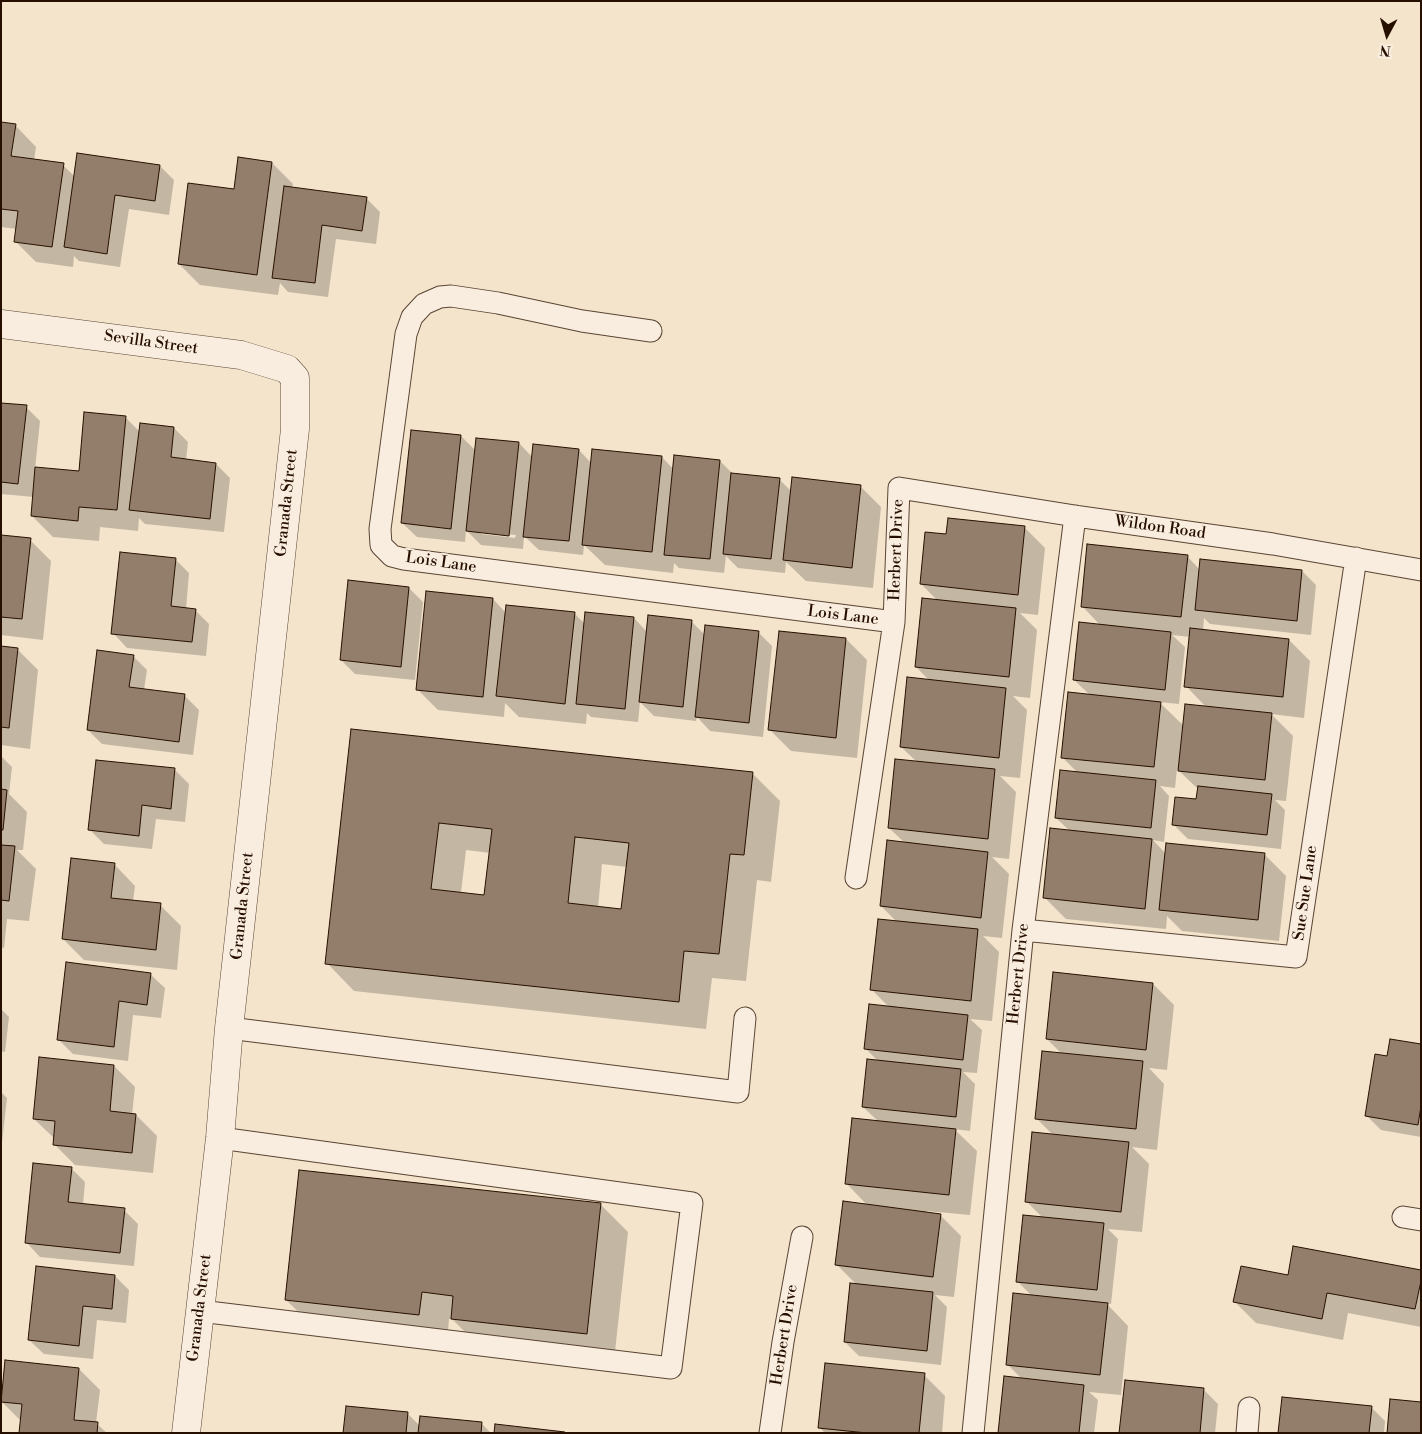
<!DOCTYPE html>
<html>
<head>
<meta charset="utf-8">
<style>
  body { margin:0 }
  #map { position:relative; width:1422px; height:1434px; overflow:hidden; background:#f4e4cc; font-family:"Libre Bodoni",serif }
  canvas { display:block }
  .frame { position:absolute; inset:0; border:2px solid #270f00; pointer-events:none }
  .north { position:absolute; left:1362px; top:10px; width:50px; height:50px; -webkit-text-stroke:4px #f8edde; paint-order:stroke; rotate:186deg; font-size:14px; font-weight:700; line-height:20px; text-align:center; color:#270f00 }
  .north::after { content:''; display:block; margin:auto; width:18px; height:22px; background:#270f00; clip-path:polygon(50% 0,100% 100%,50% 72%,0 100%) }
</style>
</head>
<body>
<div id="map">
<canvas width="1422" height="1434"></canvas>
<div class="frame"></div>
<div class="north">N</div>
</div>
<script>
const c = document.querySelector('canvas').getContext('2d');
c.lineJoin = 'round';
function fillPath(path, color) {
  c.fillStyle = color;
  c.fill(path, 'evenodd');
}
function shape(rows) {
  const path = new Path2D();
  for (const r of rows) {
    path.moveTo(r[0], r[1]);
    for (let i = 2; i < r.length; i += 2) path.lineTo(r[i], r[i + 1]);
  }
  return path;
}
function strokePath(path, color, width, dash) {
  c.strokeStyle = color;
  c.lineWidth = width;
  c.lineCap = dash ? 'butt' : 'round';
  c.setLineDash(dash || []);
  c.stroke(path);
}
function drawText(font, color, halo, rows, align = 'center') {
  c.font = font + ' "Libre Bodoni",serif';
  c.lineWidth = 4;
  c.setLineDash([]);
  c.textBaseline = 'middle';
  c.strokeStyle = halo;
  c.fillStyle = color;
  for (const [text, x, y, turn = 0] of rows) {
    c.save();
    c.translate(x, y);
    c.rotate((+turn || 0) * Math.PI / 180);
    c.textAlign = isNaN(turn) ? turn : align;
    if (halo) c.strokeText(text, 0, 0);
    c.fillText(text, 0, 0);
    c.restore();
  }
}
fillPath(shape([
  [1,123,15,125,36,147,34,161,63,165,75,177,160,166,174,180,169,215,129,209,120,267,79,261,74,256,73,267,36,262,15,241,17,229,1,227],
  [272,163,293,184,292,188,366,198,380,212,376,244,336,239,328,297,288,292,280,283,278,295,200,285,179,264,235,190],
  [1,404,26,407,40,421,35,469,80,473,125,417,140,432,141,424,174,428,188,442,186,460,216,464,230,478,224,532,145,524,139,518,138,531,100,527,99,541,53,537,32,516,34,497,1,494],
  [461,436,476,451,519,443,533,458,579,450,592,464,662,457,674,470,675,456,720,461,733,474,779,479,792,492,860,486,881,507,873,588,806,581,786,562,785,573,738,568,726,556,724,573,679,568,674,563,673,573,605,565,584,545,583,555,539,550,524,536,523,549,481,545,466,530,465,542,417,537,402,523],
  [481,532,516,535,515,538,481,534],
  [1024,527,1045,548,1038,615,1020,613,1037,630,1030,698,1013,696,1027,710,1020,778,1000,776,1016,792,1009,859,992,857,1009,874,1002,938,983,936,999,952,992,1021,970,1019,982,1030,977,1073,963,1072,975,1084,970,1131,954,1129,977,1151,970,1215,927,1211,927,1213,940,1215,961,1236,954,1297,935,1295,947,1307,941,1365,859,1356,845,1342,857,1285,836,1264,868,1206,846,1183,879,1122,863,1107,878,1061,866,1049,890,1008,872,990,897,922,881,906,905,843,889,828,917,762,901,747,930,681,916,667,938,601,921,584,947,535],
  [1,537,30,540,51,561,43,640,1,635],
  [1187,556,1200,570,1302,571,1316,585,1311,635,1210,624,1204,618,1203,631,1289,640,1310,661,1304,718,1271,714,1293,736,1286,801,1275,800,1285,810,1281,849,1188,839,1174,825,1198,801,1199,790,1177,769,1175,788,1160,786,1169,796,1164,842,1153,840,1166,854,1168,844,1265,855,1286,876,1279,941,1182,931,1167,916,1166,929,1066,919,1044,897,1070,831,1056,818,1078,773,1062,757,1090,695,1074,680,1101,626,1082,606],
  [1172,635,1191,637,1186,686,1207,708,1184,726,1159,702,1179,704,1185,647],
  [175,559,189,573,186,609,195,610,209,624,206,656,127,648,113,633],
  [409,588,423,602,415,680,355,674,341,660],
  [493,599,506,613,574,613,585,624,634,618,647,632,691,621,705,635,758,632,772,646,763,737,710,731,697,717,696,721,654,716,640,702,638,722,591,717,587,713,586,724,519,717,505,703,504,717,438,710,417,689],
  [846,639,867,660,857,758,791,751,770,730],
  [1,647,17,649,38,670,30,749,1,745],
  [133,656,147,670,144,690,185,696,199,710,193,755,102,744,88,730],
  [352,730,752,773,780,801,771,882,757,880,746,981,712,978,706,1029,354,991,327,963],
  [466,850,491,853,486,896,461,893],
  [602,864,627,867,622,911,598,908],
  [1,756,12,767,9,794,27,812,23,850,17,850,36,869,29,921,7,919,4,948,1,947],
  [174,769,189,784,185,822,156,819,152,849,104,844,90,830],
  [114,864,135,886,133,901,160,905,181,926,177,970,84,960,63,939],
  [150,974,165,988,161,1018,133,1015,128,1061,73,1054,59,1040],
  [1153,984,1174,1005,1167,1070,1149,1068,1164,1084,1157,1150,1132,1147,1149,1164,1142,1232,1108,1229,1118,1239,1111,1304,1106,1303,1128,1326,1121,1395,1089,1392,1098,1400,1094,1433,999,1433,1023,1380,1007,1364,1033,1297,1017,1281,1043,1218,1026,1201,1053,1135,1036,1118,1062,1054,1047,1039],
  [1,1009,9,1017,5,1052,1,1051],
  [1421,1045,1421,1137,1381,1130,1367,1116,1388,1057],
  [114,1066,135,1087,132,1115,136,1115,157,1136,153,1173,75,1165,54,1144,55,1139,34,1119],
  [1,1092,7,1098,1,1151],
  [71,1168,85,1182,83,1205,124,1210,138,1224,134,1266,40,1257,26,1242],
  [600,1204,628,1232,614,1361,480,1347,453,1320,449,1319,447,1342,314,1327,286,1300],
  [1421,1271,1421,1327,1348,1313,1343,1340,1256,1323,1235,1302,1289,1276],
  [115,1276,129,1290,126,1323,97,1320,93,1359,44,1354,29,1340],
  [79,1369,100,1390,96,1423,107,1433,20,1433,21,1421,2,1402],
  [924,1375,945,1396,942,1433,825,1433,819,1427],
  [1204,1390,1218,1404,1215,1433,1121,1433],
  [1371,1407,1385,1421,1384,1433,1280,1433],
  [407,1413,420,1426,482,1424,491,1433,344,1433]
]), '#0003');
const building = shape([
  [1,122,16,124,11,156,64,163,52,247,14,242,18,211,1,209,1,122],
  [77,153,160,165,155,201,115,195,107,254,64,247,77,153],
  [238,157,272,162,257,275,178,264,188,183,234,189,238,157],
  [284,186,367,197,362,231,322,225,315,283,272,278,284,186],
  [1,403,27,405,18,484,1,482,1,403],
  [84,412,126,416,117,510,79,507,78,521,31,516,35,467,79,471,84,412],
  [140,423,174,427,171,457,216,463,210,519,129,510,140,423],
  [411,430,461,435,451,529,401,523,411,430],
  [476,438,519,442,509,536,466,531,476,438],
  [533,444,579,449,569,541,523,537,533,444],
  [592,449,662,456,652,552,582,545,592,449],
  [674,455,720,460,710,559,664,555,674,455],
  [731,473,780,478,771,559,723,554,731,473],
  [792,477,861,485,852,568,783,560,792,477],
  [948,518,1025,526,1018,595,920,584,925,532,946,534,948,518],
  [1,535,31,538,22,619,1,617,1,535],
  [1087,544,1188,555,1181,617,1081,607,1087,544],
  [120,552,176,558,171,606,196,609,192,642,111,634,120,552],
  [1200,559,1302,570,1297,621,1195,610,1200,559],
  [348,580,409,587,401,667,340,660,348,580],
  [426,591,493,598,483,697,416,690,426,591],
  [922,598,1016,608,1009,677,915,667,922,598],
  [506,605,575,612,565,704,496,696,506,605],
  [585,612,634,617,625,709,576,704,585,612],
  [648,615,692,620,683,707,639,702,648,615],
  [1079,622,1171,632,1165,690,1073,680,1079,622],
  [705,625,759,631,749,723,695,717,705,625],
  [1190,628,1289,639,1283,697,1184,687,1190,628],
  [779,631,846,638,836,738,768,730,779,631],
  [1,646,18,648,9,728,1,727,1,646],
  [97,650,134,655,129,687,185,694,179,742,87,730,97,650],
  [907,677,1006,688,999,758,900,747,907,677],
  [1068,692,1161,702,1154,767,1061,758,1068,692],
  [1185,704,1272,713,1265,780,1178,771,1185,704],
  [351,729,753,772,744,855,730,854,719,954,684,951,679,1002,325,964,351,729],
  [439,823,492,829,484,895,431,889,439,823],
  [575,837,629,843,621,909,568,903,575,837],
  [895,759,995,769,988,839,888,828,895,759],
  [96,760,175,768,171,809,142,805,139,836,88,830,96,760],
  [1060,770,1156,780,1151,828,1055,818,1060,770],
  [1198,786,1272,794,1267,835,1172,825,1175,797,1196,799,1198,786],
  [1,789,7,790,3,830,1,830,1,789],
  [1050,828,1152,839,1145,909,1043,898,1050,828],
  [887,840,988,852,981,918,880,906,887,840],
  [1166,843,1265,853,1258,920,1159,910,1166,843],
  [1,845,15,846,9,901,1,900,1,845],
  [71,858,115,863,111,898,161,903,156,950,62,939,71,858],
  [878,919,978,929,971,1001,870,990,878,919],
  [66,962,151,973,147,1005,119,1001,114,1047,57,1040,66,962],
  [1053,972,1153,983,1146,1050,1046,1039,1053,972],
  [869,1004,968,1015,963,1060,864,1049,869,1004],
  [1390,1039,1421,1044,1421,1106,1418,1125,1365,1116,1375,1054,1387,1056,1390,1039],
  [1042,1051,1143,1061,1136,1129,1035,1119,1042,1051],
  [39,1057,114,1065,110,1111,136,1114,132,1153,53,1145,55,1121,33,1119,39,1057],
  [867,1059,961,1069,956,1117,862,1107,867,1059],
  [852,1118,956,1129,949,1195,845,1184,852,1118],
  [1032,1132,1129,1142,1121,1212,1025,1202,1032,1132],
  [33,1163,72,1167,68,1202,125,1208,120,1253,25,1243,33,1163],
  [299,1170,601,1203,587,1334,451,1319,453,1296,422,1292,419,1315,285,1300,299,1170],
  [843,1201,941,1214,933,1277,835,1265,843,1201],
  [1023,1215,1104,1223,1097,1290,1016,1282,1023,1215],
  [1293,1246,1421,1270,1421,1281,1415,1309,1327,1293,1322,1319,1233,1302,1241,1266,1288,1275,1293,1246],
  [36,1266,115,1275,112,1309,83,1306,79,1346,28,1340,36,1266],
  [850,1283,933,1292,927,1351,844,1342,850,1283],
  [1013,1293,1108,1303,1100,1375,1006,1365,1013,1293],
  [5,1360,79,1368,74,1420,98,1422,97,1433,19,1433,22,1404,1,1402,5,1360],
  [825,1363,925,1373,919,1433,867,1433,818,1428,825,1363],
  [1004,1376,1084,1385,1079,1433,998,1433,1004,1376],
  [1125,1380,1204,1388,1200,1433,1119,1433,1125,1380],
  [1282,1397,1372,1406,1369,1433,1278,1433,1282,1397],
  [1390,1399,1421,1402,1421,1433,1387,1433,1390,1399],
  [346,1406,408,1412,406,1433,343,1433,346,1406],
  [420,1416,482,1422,481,1433,418,1433,420,1416],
  [495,1424,565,1432,564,1433,494,1433,495,1424]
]);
fillPath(building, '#927e6a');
strokePath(building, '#270f00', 1);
const service = shape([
  [651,331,582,321,498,303,451,296,440,297,424,304,412,317,406,334,380,529,381,545,392,556,404,559,894,622],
  [856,878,894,622,899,488,1075,516,1273,544,1421,570],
  [1023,930,1296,957,1356,558],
  [229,1028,738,1092,745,1018],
  [1403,1217,1421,1220],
  [200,1311,671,1368,692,1203,220,1138],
  [770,1433,783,1342,802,1237],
  [973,1433,1023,930,1075,516],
  [1247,1433,1249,1408]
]);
const minor = shape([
  [1,324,241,355,287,369,295,378,295,429,229,1028,220,1138,186,1433]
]);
strokePath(service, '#5a4433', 23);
strokePath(minor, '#5a4433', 29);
strokePath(service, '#f8edde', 21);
strokePath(minor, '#f8edde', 28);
drawText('16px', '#270f00', '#f8edde', [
  ["Sevilla Street",151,343,8],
  ["Granada Street",287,503,-84],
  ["Wildon Road",1160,528,8],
  ["Herbert Drive",897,550,-88],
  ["Lois Lane",441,563,8],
  ["Lois Lane",843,616,7],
  ["Sue Sue Lane",1306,893,-82],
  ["Granada Street",243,906,-84],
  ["Herbert Drive",1019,974,-84],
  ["Granada Street",200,1308,-83],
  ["Herbert Drive",785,1335,-81]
]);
</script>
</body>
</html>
